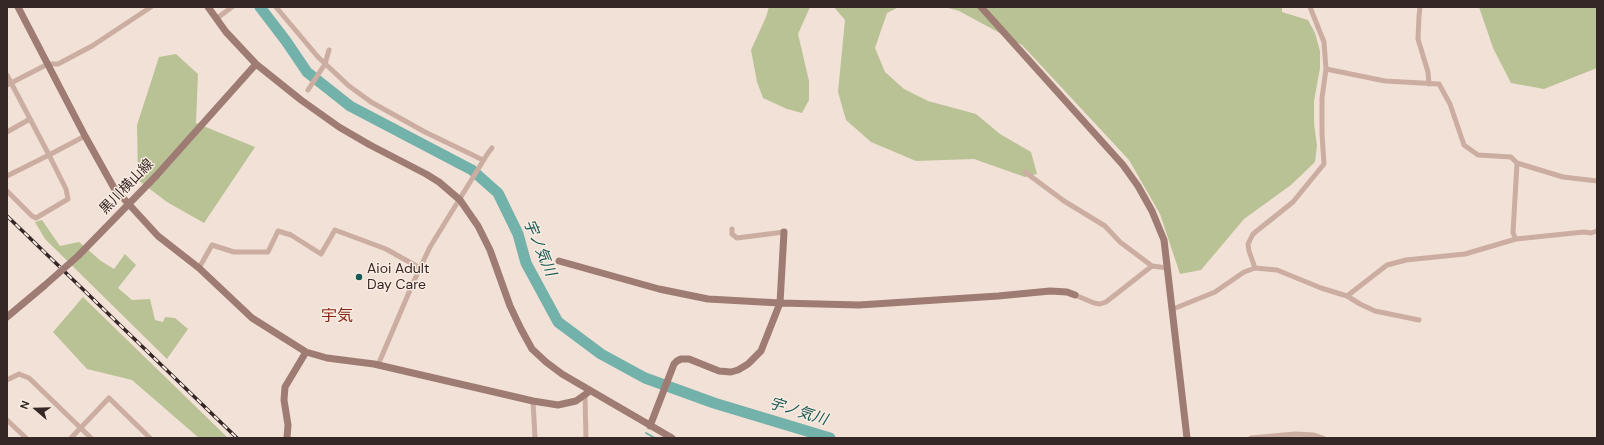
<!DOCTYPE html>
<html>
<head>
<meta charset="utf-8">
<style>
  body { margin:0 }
  #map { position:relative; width:1604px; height:445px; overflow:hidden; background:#f2e1d6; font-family:"DM Sans",sans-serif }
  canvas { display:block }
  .frame { position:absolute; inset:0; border:8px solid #352725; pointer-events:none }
  .north { position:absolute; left:16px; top:389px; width:40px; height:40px; -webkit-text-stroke:3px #faece2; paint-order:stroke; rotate:290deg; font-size:11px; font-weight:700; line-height:16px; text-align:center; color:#352725 }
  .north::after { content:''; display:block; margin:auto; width:14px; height:18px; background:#352725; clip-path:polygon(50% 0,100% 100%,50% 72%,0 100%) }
</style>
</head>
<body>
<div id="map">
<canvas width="1604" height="445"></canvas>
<div class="frame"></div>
<div class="north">N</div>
</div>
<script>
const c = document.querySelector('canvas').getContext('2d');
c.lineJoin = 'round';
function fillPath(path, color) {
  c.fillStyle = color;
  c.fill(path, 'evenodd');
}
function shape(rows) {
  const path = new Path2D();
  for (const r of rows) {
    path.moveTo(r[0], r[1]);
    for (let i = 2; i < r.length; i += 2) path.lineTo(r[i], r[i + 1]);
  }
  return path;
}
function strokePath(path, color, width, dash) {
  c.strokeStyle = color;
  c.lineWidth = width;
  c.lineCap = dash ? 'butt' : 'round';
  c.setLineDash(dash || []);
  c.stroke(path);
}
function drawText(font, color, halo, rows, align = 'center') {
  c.font = font + ' "DM Sans","Noto Sans JP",sans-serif';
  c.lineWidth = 3;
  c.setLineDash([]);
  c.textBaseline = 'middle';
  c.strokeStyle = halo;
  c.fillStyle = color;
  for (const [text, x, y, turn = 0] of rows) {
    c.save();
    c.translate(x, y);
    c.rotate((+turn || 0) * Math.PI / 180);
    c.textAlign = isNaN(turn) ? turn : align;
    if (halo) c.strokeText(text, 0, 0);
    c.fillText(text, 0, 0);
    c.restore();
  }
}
fillPath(shape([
  [769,7,810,7,798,34,809,81,809,100,802,113,787,109,763,98,757,82,751,50,766,17],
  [834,7,899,7,887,13,875,48,885,72,904,89,928,101,976,114,1000,134,1031,152,1037,174,1025,177,974,159,916,161,871,142,846,120,838,92,845,20],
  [945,7,1282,7,1282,12,1308,20,1315,33,1320,51,1320,68,1314,101,1314,123,1317,146,1315,162,1291,185,1244,219,1201,270,1180,274,1160,214,1129,160,1022,45,959,11],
  [1479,7,1597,7,1597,68,1544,89,1511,83,1493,48],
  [176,54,198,74,196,123,255,147,204,223,167,202,138,180,137,125,159,57],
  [42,220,60,246,79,242,101,261,114,269,125,254,136,265,118,288,132,300,150,299,155,320,163,322,165,317,175,318,188,329,167,359,45,239,35,222],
  [83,297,228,438,199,438,132,380,87,369,53,332]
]), '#b9c295');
strokePath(shape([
  [646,433,655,438]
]), '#73b1ab', 2);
strokePath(shape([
  [260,7,286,41,307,72,350,106,472,170,498,193,518,234,526,263,558,322,601,354,645,378,714,403,830,438]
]), '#73b1ab', 11);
strokePath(shape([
  [276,7,318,57,349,86,371,102,425,132,483,160],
  [1310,7,1324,42,1326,69,1385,81,1439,84,1450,104,1464,145,1478,155,1511,157,1517,163,1563,177,1597,181],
  [1420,7,1419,16,1418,39,1428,72,1429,84],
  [216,19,232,7],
  [7,75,49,155,85,136],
  [7,85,48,64,58,64,92,46,151,7],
  [308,90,325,64,329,50],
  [7,132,30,119],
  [1517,163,1513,233,1516,239,1584,232,1591,233,1597,231],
  [1025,172,1064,201,1105,226,1120,242,1152,266],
  [7,176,49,155,66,189,68,199,36,218,32,216,7,191],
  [732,229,732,234,737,238,784,232],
  [199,268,212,245,234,252,268,252,278,231,291,235,321,254,335,230,386,249,420,268],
  [1255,268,1249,251,1248,244,1253,234,1293,202,1324,164,1322,134,1322,98,1326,69],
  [1075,295,1094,303,1100,304,1106,302,1152,266,1168,268],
  [1347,296,1387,265,1406,260,1465,254,1516,239],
  [1173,309,1215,292,1244,272,1255,268,1277,270,1321,288,1347,296,1360,304,1375,311,1419,320],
  [378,365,413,283,430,247,488,153,492,148],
  [7,380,19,374,29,378,91,438],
  [585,396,586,438],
  [533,401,535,438],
  [7,420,26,438],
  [71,438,109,398,150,438],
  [1251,438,1295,434,1314,435,1323,438]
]), '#cbaea1', 5);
strokePath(shape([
  [18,7,85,136,114,188,158,236,199,268,252,318,306,352,327,358,374,364,533,401,558,405,576,401,590,391],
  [208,7,226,32,256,64,301,100,339,127,370,145,426,174,439,182,460,200,478,226,490,250,510,306,521,329,532,349,546,362,562,374,672,438],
  [981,7,1123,165,1138,186,1152,211,1164,240,1187,438],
  [156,176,256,64],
  [559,261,659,289,708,299,780,303,859,305,998,296,1050,291,1067,292,1075,295],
  [7,317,44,286],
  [650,426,674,364,677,361,681,359,689,359,719,371,731,372,738,370,748,364,761,351,780,303,784,232],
  [287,438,288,425,284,400,285,387,306,352]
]), '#9f7c73', 7);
const rail = shape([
  [7,216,237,438]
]);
strokePath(rail, '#352725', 3.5);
strokePath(rail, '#faece2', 2, [6]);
strokePath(shape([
  [44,286,78,256,156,176]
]), '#9f7c73', 7);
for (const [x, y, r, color] of [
  [359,277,4,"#175954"]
]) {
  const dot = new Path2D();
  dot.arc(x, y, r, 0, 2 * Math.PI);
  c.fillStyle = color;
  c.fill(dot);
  strokePath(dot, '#faece2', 1.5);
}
drawText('14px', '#352725', '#faece2', [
  ["黒川横山線",127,187,-46]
]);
drawText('14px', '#352725', '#faece2', [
  ["Aioi Adult",367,269],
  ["Day Care",367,285]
], 'left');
drawText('italic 15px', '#175954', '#faece2', [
  ["宇ノ気川",539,248,67],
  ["宇ノ気川",798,412,17]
]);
drawText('16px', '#892318', '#faece2', [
  ["宇気",337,317]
]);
</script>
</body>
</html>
